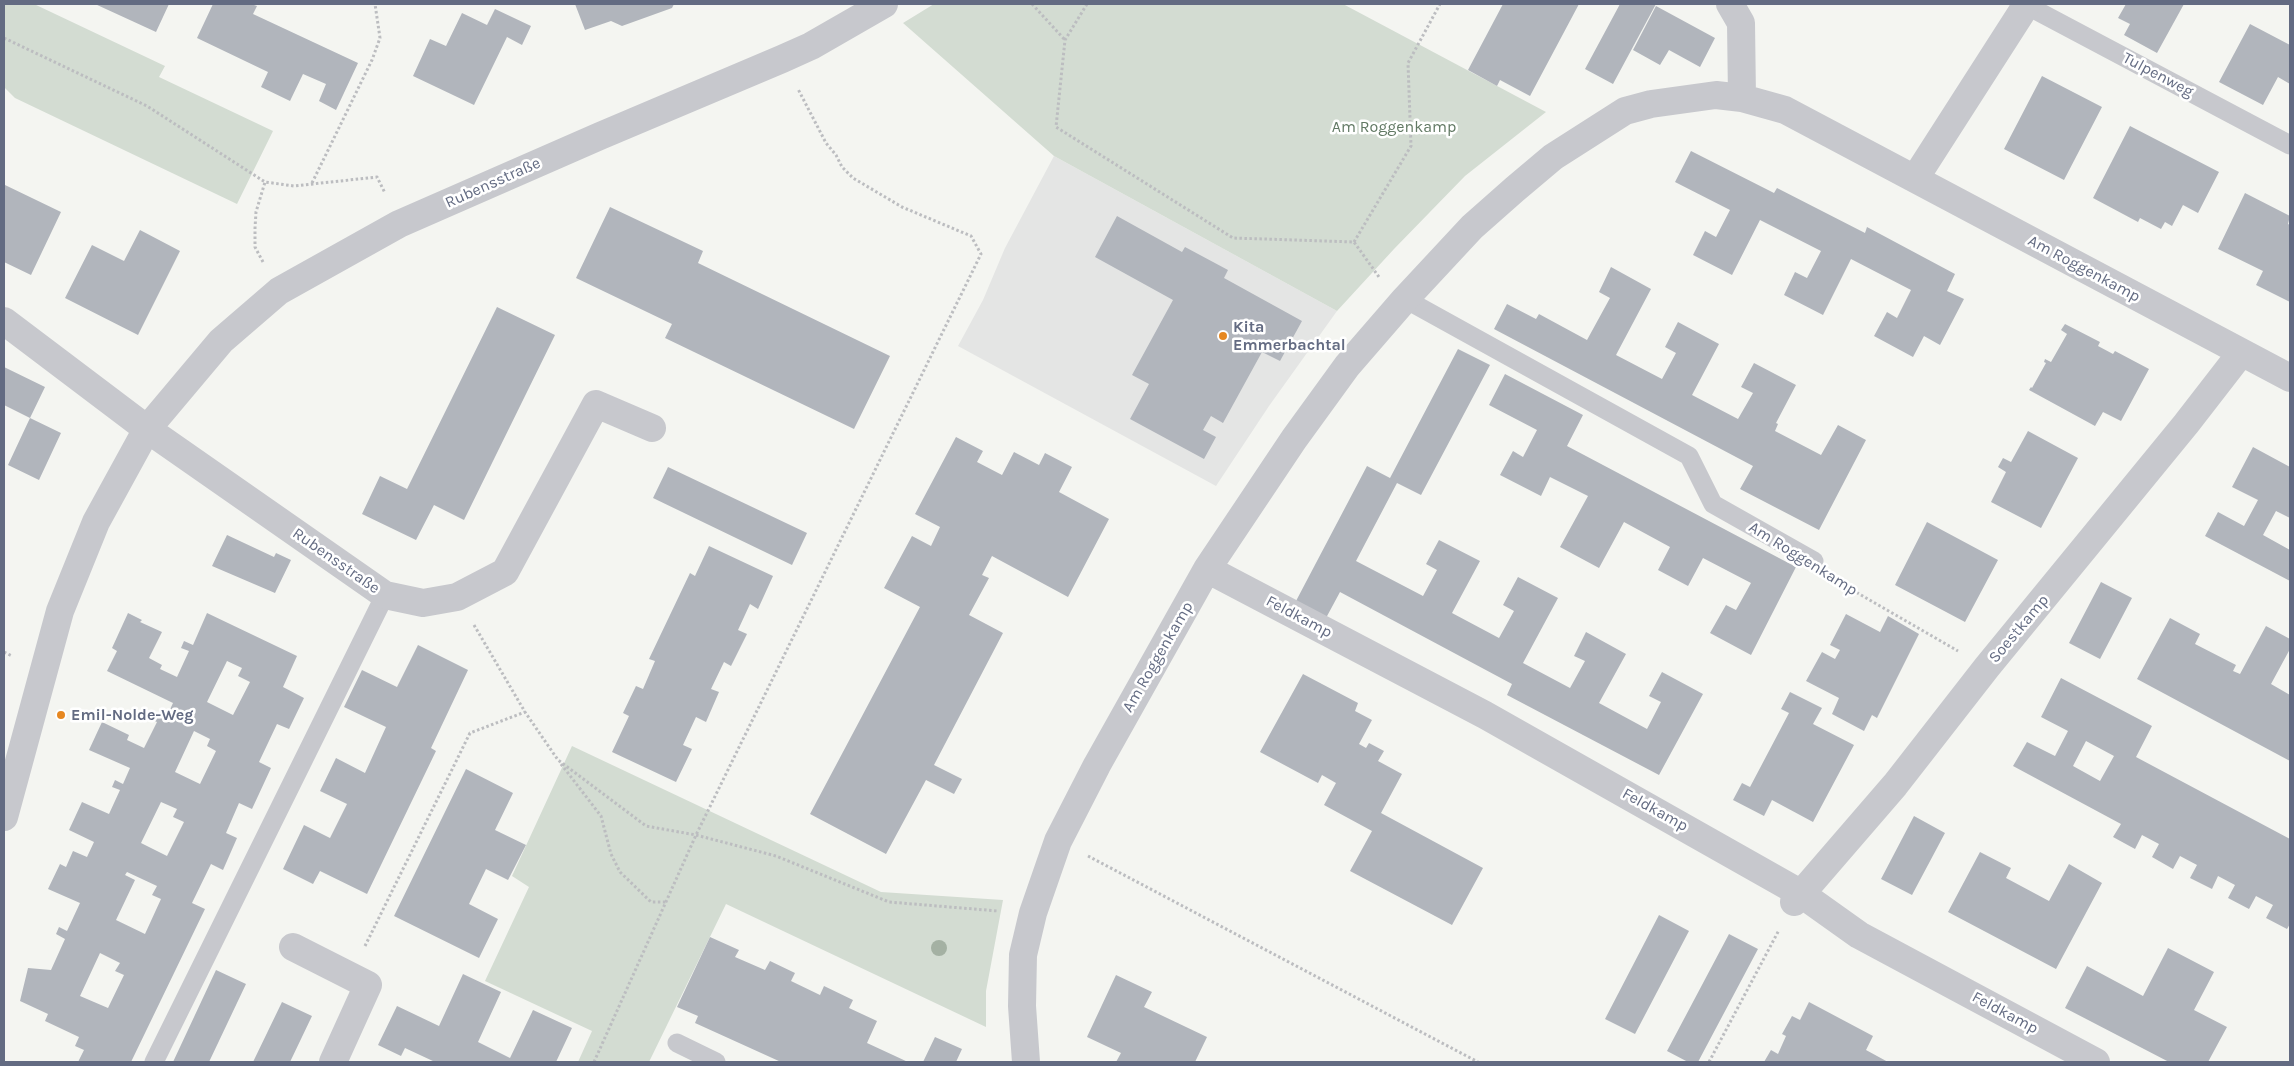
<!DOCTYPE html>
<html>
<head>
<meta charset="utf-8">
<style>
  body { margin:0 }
  #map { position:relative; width:2294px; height:1066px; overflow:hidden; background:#f4f5f1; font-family:Karla,sans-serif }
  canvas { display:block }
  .frame { position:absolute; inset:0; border:5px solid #636b82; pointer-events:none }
</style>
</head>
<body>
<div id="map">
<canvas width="2294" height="1066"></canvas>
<div class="frame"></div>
</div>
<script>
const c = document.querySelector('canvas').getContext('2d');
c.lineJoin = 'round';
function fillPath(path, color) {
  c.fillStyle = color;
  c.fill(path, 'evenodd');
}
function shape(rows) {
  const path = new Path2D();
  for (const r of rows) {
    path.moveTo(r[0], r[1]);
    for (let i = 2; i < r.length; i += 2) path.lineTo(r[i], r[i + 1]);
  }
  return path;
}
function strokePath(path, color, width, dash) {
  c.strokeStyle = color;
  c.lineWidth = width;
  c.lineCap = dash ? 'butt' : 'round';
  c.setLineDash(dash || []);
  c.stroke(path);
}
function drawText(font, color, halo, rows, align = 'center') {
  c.font = font + ' Karla,sans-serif';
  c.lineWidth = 5;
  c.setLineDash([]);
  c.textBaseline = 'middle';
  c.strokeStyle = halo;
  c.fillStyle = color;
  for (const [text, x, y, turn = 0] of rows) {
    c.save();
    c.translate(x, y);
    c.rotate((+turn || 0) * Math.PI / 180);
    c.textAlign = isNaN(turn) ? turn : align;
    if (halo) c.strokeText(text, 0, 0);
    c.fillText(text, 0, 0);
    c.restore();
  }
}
fillPath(shape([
  [1054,156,1337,311,1269,406,1216,486,958,346,983,300,1005,248]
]), '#e4e5e4');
fillPath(shape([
  [4,4,34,4,165,66,159,77,273,131,237,204,15,98,4,87],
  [934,4,1343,4,1546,112,1465,176,1394,249,1337,311,1054,156,903,23],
  [572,746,881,892,1003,900,986,991,986,1027,726,904,649,1062,578,1062,592,1031,485,981,529,887,512,876]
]), '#d3dcd2');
fillPath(shape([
  [95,4,169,4,156,32],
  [213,4,251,4,257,6,253,14,358,63,336,110,319,101,326,84,303,74,290,101,261,87,268,72,197,38],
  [575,4,674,4,672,8,622,26,611,21,585,30],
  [1503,4,1579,4,1530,96,1500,80,1497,86,1468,70],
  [1620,4,1656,4,1613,84,1585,69],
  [2126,4,2184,4,2157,53,2124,35,2130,24,2118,18],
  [1656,6,1715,38,1700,67,1669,50,1660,65,1633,50],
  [495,9,531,26,522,45,507,37,474,105,413,76,430,39,446,46,462,13,487,25],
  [2250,24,2290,45,2290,84,2278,77,2263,105,2219,82],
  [2042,76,2102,107,2064,180,2004,149],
  [2130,126,2219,172,2198,213,2183,205,2172,226,2165,222,2161,229,2140,218,2138,222,2093,198],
  [1691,151,1774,193,1777,188,1865,233,1867,227,1955,274,1947,291,1964,299,1940,345,1924,336,1913,357,1874,336,1887,312,1897,318,1911,290,1851,259,1823,315,1784,295,1795,272,1807,278,1821,251,1760,220,1732,275,1693,255,1705,231,1716,237,1730,210,1675,182],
  [5,185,61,212,31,275,4,262],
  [2245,193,2290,216,2288,224,2290,225,2290,302,2256,285,2263,271,2218,249],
  [610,207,703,251,698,263,890,356,854,429,665,338,672,324,576,278],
  [1117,216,1182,252,1185,247,1228,270,1224,278,1302,321,1280,361,1262,352,1223,423,1211,416,1203,430,1216,437,1204,459,1130,419,1149,384,1132,375,1173,300,1095,257],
  [140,230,180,251,138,335,65,298,92,245,124,261],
  [1611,267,1651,289,1616,355,1662,379,1676,353,1665,347,1678,322,1719,344,1692,395,1738,419,1753,393,1741,387,1754,363,1796,385,1776,423,1778,424,1775,431,1821,455,1838,425,1866,440,1819,530,1740,489,1753,466,1494,329,1507,304,1536,319,1539,314,1587,340,1610,298,1599,292],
  [497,307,555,335,464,520,434,505,416,540,362,514,380,476,407,489],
  [2065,324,2100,342,2098,346,2113,354,2115,351,2149,369,2121,421,2103,412,2095,426,2029,390,2031,387,2032,388,2046,363,2044,362,2045,359,2051,362,2067,334,2061,330],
  [1458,349,1490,365,1421,495,1397,483,1356,561,1423,596,1437,570,1426,564,1439,540,1480,561,1452,613,1499,638,1514,611,1503,605,1518,577,1558,598,1523,663,1570,688,1585,661,1574,656,1586,632,1626,654,1599,703,1647,729,1661,702,1649,696,1662,672,1703,694,1659,775,1507,695,1512,684,1340,592,1326,618,1296,601,1367,466,1390,478],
  [4,367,45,387,30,418,4,405],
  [1505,374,1583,415,1567,446,1796,567,1751,655,1710,633,1726,605,1736,610,1751,583,1703,558,1688,586,1658,570,1670,547,1624,522,1599,568,1560,547,1588,496,1550,477,1541,496,1500,475,1513,451,1523,457,1537,430,1489,405],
  [30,418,61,433,39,480,8,465],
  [2028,431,2078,458,2041,528,1991,502,2006,472,1998,467,2003,458,2011,462],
  [956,437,983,451,977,462,1002,475,1014,452,1039,465,1045,453,1072,467,1059,492,1109,519,1068,597,992,556,982,575,989,578,969,615,1003,633,934,765,962,779,954,794,926,780,886,854,810,814,920,607,884,588,912,536,931,546,940,527,915,514],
  [2253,447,2290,467,2290,518,2276,511,2263,535,2290,550,2290,581,2205,536,2218,512,2244,526,2258,500,2232,487],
  [668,467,807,533,792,565,653,498],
  [1927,522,1998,560,1965,622,1895,585],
  [227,535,274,557,276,553,291,560,275,593,212,566],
  [709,546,773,576,758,609,750,604,738,630,747,634,731,666,724,662,711,689,719,692,706,722,696,717,683,745,692,749,676,782,612,752,629,716,623,713,636,686,643,689,655,661,649,659,690,573,695,576],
  [2101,582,2132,598,2100,659,2069,643],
  [128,613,142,620,140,622,162,632,149,658,162,665,160,669,177,677,189,651,181,648,184,641,193,645,207,613,297,656,283,687,304,698,289,729,277,724,259,762,271,768,252,809,239,803,226,833,237,838,223,870,211,864,192,903,205,909,131,1062,78,1062,84,1050,75,1046,79,1037,45,1021,48,1014,20,1001,28,968,51,970,65,939,56,934,59,927,67,931,80,903,48,889,60,864,66,867,73,851,87,857,94,842,69,830,82,802,109,814,120,790,112,787,115,780,123,784,130,768,89,750,102,722,129,735,127,740,144,748,157,722,148,718,152,711,166,718,173,703,107,671,117,651,112,648],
  [227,661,242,668,238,676,250,682,233,715,207,702],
  [194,731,210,739,207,746,216,751,200,784,175,772],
  [161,802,177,809,173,817,184,822,167,856,141,843],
  [127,872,157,886,152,895,161,899,145,934,116,920,135,880,125,875],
  [100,953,120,963,115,971,124,975,108,1008,80,996],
  [1846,614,1880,632,1888,616,1919,634,1877,718,1872,715,1864,731,1832,714,1839,698,1806,681,1822,652,1835,659,1840,650,1830,645],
  [2170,618,2200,634,2195,644,2236,665,2233,671,2240,674,2266,626,2290,639,2290,649,2271,684,2290,695,2290,761,2137,679],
  [418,645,468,670,431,748,436,751,367,894,320,871,313,884,283,869,304,825,330,838,347,804,320,791,336,758,365,773,386,727,344,707,362,670,397,687],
  [1303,674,1358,703,1355,711,1372,720,1359,744,1366,748,1369,743,1384,751,1378,761,1402,774,1381,813,1483,868,1452,925,1350,871,1372,831,1324,805,1336,783,1322,775,1318,783,1260,752],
  [2061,678,2152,726,2136,757,2290,839,2290,924,2287,929,2266,918,2273,905,2256,896,2249,909,2228,898,2235,885,2218,876,2212,889,2190,878,2197,865,2180,856,2173,869,2152,857,2159,844,2142,835,2135,849,2113,837,2121,824,2013,766,2027,742,2055,756,2068,731,2041,717],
  [2086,741,2114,756,2100,781,2073,766],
  [1790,692,1822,708,1813,724,1854,745,1813,822,1772,800,1764,816,1733,800,1742,783,1750,787,1789,713,1781,709],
  [466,769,513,793,495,830,526,845,508,880,486,869,469,904,498,919,479,958,394,916],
  [1914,816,1945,833,1912,895,1881,879],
  [1980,852,2011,868,2006,878,2049,901,2069,864,2102,883,2056,969,1948,912],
  [1659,915,1689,931,1635,1034,1605,1019],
  [1729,934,1758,949,1698,1062,1688,1062,1667,1051],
  [710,937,739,950,735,957,765,970,770,961,795,973,791,981,820,995,824,986,853,1000,849,1008,877,1021,867,1043,908,1062,781,1062,695,1023,698,1016,677,1007],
  [2168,948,2214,972,2194,1010,2227,1027,2208,1062,2169,1062,2065,1008,2087,966,2143,996],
  [216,970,246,984,209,1062,173,1062],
  [463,974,501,992,478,1042,510,1058,533,1010,572,1028,556,1062,435,1062,405,1048,401,1056,378,1045,397,1006,439,1026],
  [1116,975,1152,992,1144,1007,1207,1037,1195,1062,1116,1062,1121,1053,1087,1037],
  [282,1002,312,1016,290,1062,253,1062],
  [1809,1002,1873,1036,1866,1050,1888,1062,1764,1062,1771,1050,1778,1054,1786,1036,1782,1034,1792,1016,1800,1020],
  [935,1037,962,1049,956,1062,923,1062]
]), '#b1b5bc');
strokePath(shape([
  [1032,4,1065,40],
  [1087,4,1065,40,1056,127,1233,238,1354,242,1379,277],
  [4,38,147,106,265,182,294,186,377,177,385,193],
  [312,183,372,60,380,38,375,4],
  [1354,242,1411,146,1408,63,1440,4],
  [263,262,255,247,255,228,256,212,265,182],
  [1835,580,1958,651],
  [474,625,525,712,558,760,646,826,696,835,776,856,889,902,998,911],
  [4,652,12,656],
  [561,764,601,816,611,854,620,872,651,902,667,902],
  [1088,856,1478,1062],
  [365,946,470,733,525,712],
  [594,1062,696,835,981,254,971,236,902,207,853,178,842,167,836,155,826,143,798,89],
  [1709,1062,1779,930]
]), '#bcbdc0', 3, [2.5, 2.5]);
strokePath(shape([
  [2026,5,2290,145],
  [1405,299,1689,456,1713,504,1814,561],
  [677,1043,716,1062],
  [154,1062,385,595]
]), '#c7c8cd', 19);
strokePath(shape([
  [1730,4,1741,23,1742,98],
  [1916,177,2027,4],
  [4,321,147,429,385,595,423,603,457,597,505,572,596,404,652,428],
  [1207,569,1485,715,1800,893,1859,935,2096,1062],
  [4,817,60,611,96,522,147,429,221,341,279,291,399,224,600,136,782,59,811,46,884,4],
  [1794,902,1895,785,1987,667,2186,424,2241,353],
  [293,947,368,985,333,1062],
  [1026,1062,1022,1006,1023,955,1033,913,1058,841,1097,765,1207,569,1294,439,1347,366,1405,299,1472,227,1515,189,1553,157,1625,111,1651,104,1716,95,1742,98,1785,110,2290,378]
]), '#c7c8cd', 28);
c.fillStyle = '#a4b1a3';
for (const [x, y] of [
  [939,948]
]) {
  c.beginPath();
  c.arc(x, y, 8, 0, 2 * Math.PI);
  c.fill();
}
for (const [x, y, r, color] of [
  [1223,336,5,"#e68720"],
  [61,715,5,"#e68720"]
]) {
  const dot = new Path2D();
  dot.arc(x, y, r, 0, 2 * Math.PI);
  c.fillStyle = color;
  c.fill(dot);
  strokePath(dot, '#fff', 2);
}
drawText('16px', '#636b82', '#fff', [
  ["Tulpenweg",2158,75,28],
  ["Rubensstraße",493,183,-24],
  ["Am Roggenkamp",2084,269,28],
  ["Am Roggenkamp",1803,559,32],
  ["Rubensstraße",336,561,35],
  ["Feldkamp",1299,617,28],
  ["Soestkamp",2019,629,-50],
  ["Am Roggenkamp",1158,657,-60],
  ["Feldkamp",1655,810,29],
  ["Feldkamp",2005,1013,28]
]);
drawText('16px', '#627964', '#fff', [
  ["Am Roggenkamp",1394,127]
]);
drawText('bold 16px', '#636b82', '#fff', [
  ["Kita",1233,327],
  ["Emmerbachtal",1233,345],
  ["Emil-Nolde-Weg",71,715]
], 'left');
</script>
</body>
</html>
